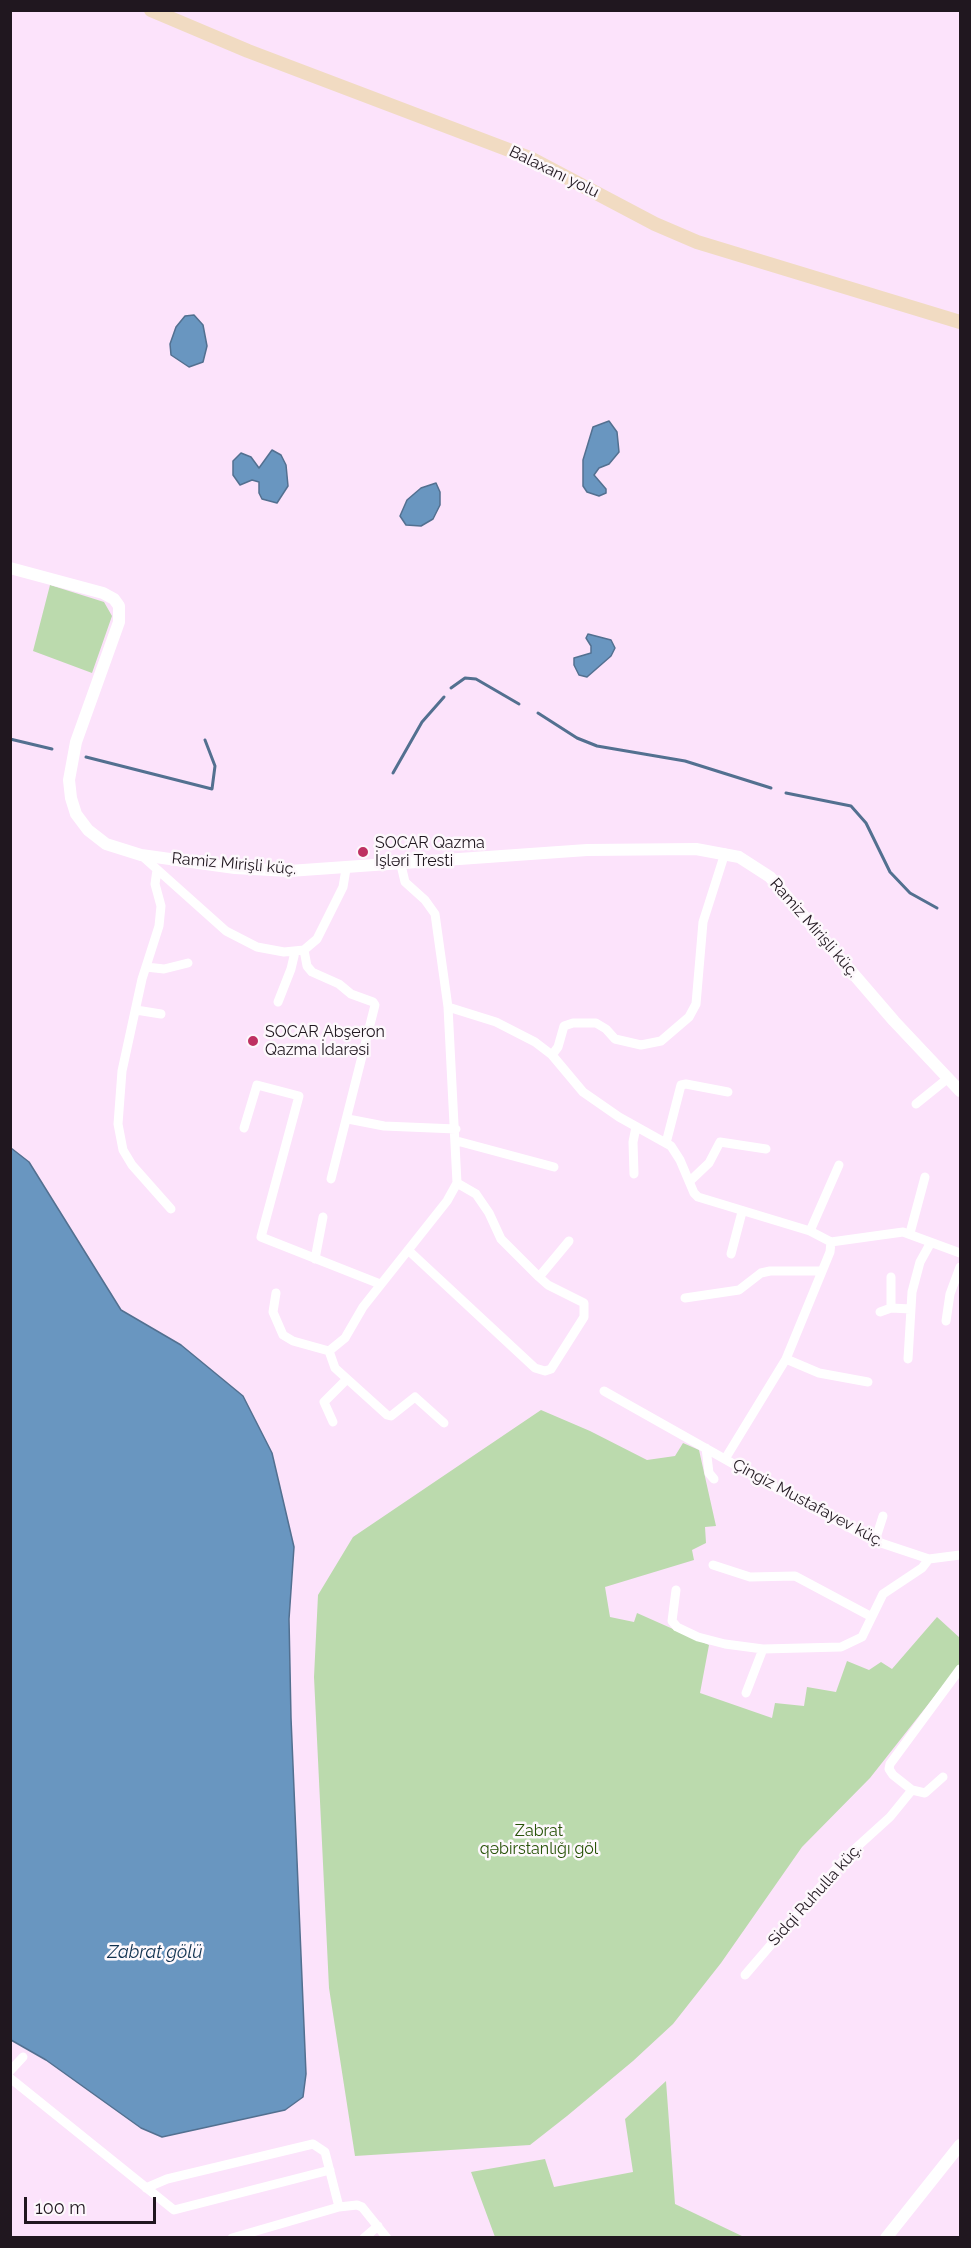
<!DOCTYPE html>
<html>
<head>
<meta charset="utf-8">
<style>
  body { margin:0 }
  #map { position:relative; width:971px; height:2248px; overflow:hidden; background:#fce3fb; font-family:Raleway,sans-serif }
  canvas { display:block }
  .frame { position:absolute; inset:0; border:12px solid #20171f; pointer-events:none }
  .scale { position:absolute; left:24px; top:2197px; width:132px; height:27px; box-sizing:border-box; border:3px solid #20171f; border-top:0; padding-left:8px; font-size:18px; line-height:21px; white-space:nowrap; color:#20171f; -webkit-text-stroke:4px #fdf8fc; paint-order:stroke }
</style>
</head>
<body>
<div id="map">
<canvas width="971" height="2248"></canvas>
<div class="frame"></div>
<div class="scale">100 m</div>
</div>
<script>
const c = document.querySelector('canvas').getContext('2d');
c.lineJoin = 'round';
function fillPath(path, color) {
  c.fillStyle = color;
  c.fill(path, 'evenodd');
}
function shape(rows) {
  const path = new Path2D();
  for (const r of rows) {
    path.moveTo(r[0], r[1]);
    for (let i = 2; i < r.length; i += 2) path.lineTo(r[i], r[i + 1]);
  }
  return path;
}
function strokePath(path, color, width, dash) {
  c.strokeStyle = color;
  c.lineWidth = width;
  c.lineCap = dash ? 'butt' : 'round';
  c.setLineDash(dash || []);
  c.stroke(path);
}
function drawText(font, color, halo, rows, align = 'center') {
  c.font = font + ' Raleway,sans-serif';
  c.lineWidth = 5;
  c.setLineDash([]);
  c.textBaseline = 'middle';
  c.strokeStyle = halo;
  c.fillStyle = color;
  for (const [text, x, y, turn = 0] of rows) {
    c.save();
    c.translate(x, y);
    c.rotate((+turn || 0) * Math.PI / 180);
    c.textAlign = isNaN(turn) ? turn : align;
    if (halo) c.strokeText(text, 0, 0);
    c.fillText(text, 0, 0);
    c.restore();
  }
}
fillPath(shape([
  [50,585,104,602,112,616,92,673,33,651],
  [541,1410,590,1431,647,1460,675,1456,683,1443,699,1450,716,1526,705,1527,706,1543,692,1550,694,1560,605,1587,610,1617,634,1622,637,1613,709,1645,700,1693,772,1718,775,1703,804,1706,807,1687,836,1692,847,1661,869,1670,881,1662,892,1669,937,1617,960,1638,960,1664,870,1778,802,1847,721,1963,673,2024,633,2061,567,2116,530,2145,355,2156,329,1988,314,1677,318,1595,353,1537],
  [666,2081,675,2204,744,2237,495,2237,471,2172,545,2159,554,2187,633,2172,625,2119]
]), '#bbdaad');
const water = shape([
  [194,315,203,325,207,346,203,362,189,367,171,355,170,344,176,327,185,316,194,315],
  [609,421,617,432,619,452,609,464,599,468,594,475,606,489,606,493,599,496,587,492,583,486,583,460,593,427,609,421],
  [272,450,281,455,286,465,288,486,277,503,262,499,259,493,259,482,252,480,240,485,233,475,233,461,241,453,251,457,259,468,272,450],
  [436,483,440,492,440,505,433,519,421,526,406,525,400,516,407,500,421,488,436,483],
  [588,634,611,640,615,648,611,656,587,677,579,675,574,665,574,658,591,653,591,646,586,638,588,634],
  [11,1148,29,1162,121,1310,181,1345,243,1396,272,1453,294,1547,289,1619,291,1718,306,2074,303,2097,285,2110,162,2137,141,2128,46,2060,11,2040,11,1148]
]);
fillPath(water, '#6996c0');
strokePath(water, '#537090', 1.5);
strokePath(shape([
  [451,688,465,678,476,679,519,704],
  [538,713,577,738,597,746,685,761,771,788],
  [10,739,52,749],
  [86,757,212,789,215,766,205,740],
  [393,773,422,722,444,697],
  [786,793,851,806,866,823,890,872,910,893,937,908]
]), '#537090', 3);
strokePath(shape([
  [141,855,226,931,257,947,284,952,304,950,317,939,343,887,346,869],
  [401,865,405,882,425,900,435,914,448,1007,496,1022,535,1042,552,1055,583,1092,619,1117,671,1146,680,1160,694,1193,698,1197,810,1231,831,1242,830,1252,786,1359,725,1459],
  [157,870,155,884,161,906,159,926,142,979,122,1071,118,1124,123,1150,132,1165,171,1209],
  [304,950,307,966,312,972,339,984,351,994,373,1002,375,1005,331,1179],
  [146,967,164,969,188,963],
  [278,1002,291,969,295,952],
  [136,1010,161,1014],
  [552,1055,558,1047,564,1026,573,1023,596,1023,606,1029,615,1039,641,1045,661,1041,689,1017,696,1004,703,922,725,853],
  [916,1104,947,1079],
  [348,1119,384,1126,456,1129],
  [244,1128,257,1085,299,1096,261,1237,380,1284],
  [457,1141,554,1167],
  [666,1143,681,1085,686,1084,728,1092],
  [634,1174,633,1142,636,1127],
  [690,1181,709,1163,720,1142,766,1149],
  [810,1231,839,1165],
  [910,1233,925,1177],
  [831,1242,903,1232,960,1253],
  [408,1250,535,1368,545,1371,551,1369,584,1317,584,1303,548,1285,539,1277,501,1239,489,1213,476,1194,457,1183],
  [731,1254,742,1212],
  [315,1259,323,1217],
  [539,1277,569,1241],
  [276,1293,273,1312,283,1335,293,1341,329,1351],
  [685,1298,739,1290,761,1273,770,1271,821,1271],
  [891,1308,891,1277],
  [880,1312,891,1308,911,1309],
  [946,1321,950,1294,960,1267],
  [786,1359,819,1373,868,1382],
  [908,1359,912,1292,920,1262,930,1244],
  [604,1391,808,1506,875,1541,929,1559,960,1555],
  [333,1422,324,1402,347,1379],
  [444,1423,415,1397,391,1416,387,1415,335,1368,329,1351,345,1338,363,1307,447,1201,457,1183,448,1007],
  [706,1448,709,1473,714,1479],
  [875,1541,883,1516],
  [713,1565,750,1577,795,1576,870,1616],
  [676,1590,672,1621,677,1627,698,1637,725,1644,763,1649,841,1647,862,1637,883,1594,922,1568,929,1559],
  [746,1693,763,1649],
  [912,1790,925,1793,943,1777],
  [745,1975,847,1856,890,1817,912,1790,893,1775,889,1769,890,1764,960,1669],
  [10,2071,23,2057],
  [10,2078,174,2210,330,2170],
  [146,2188,167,2179,313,2144,325,2152,339,2207],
  [232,2238,339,2207,357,2205,362,2207,387,2238],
  [364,2238,378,2226]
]), '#fff', 9);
strokePath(shape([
  [10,568,103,593,114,599,119,606,119,622,76,742,69,780,71,798,76,814,88,830,106,844,141,855,235,868,289,871,587,850,696,849,739,857,770,877,894,1021,960,1091],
  [886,2238,960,2145]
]), '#fff', 12);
strokePath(shape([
  [151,10,248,51,530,158,655,224,697,242,960,322]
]), '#f1dbc2', 14);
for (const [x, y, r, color] of [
  [363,852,6,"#be3162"],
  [253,1041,6,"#be3162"]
]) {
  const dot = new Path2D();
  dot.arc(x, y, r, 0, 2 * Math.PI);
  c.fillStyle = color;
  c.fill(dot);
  strokePath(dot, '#fdf8fc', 2);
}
drawText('16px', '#20171f', '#fdf8fc', [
  ["Balaxanı yolu",554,172,26],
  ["Ramiz Mirişli küç.",234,864,5],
  ["Ramiz Mirişli küç.",814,928,49],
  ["Çingiz Mustafayev küç.",808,1503,28],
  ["Sidqi Ruhulla küç.",815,1895,-48]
]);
drawText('16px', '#20171f', '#fdf8fc', [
  ["SOCAR Qazma",375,843],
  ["İşləri Tresti",375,861],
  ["SOCAR Abşeron",265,1032],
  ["Qazma İdarəsi",265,1050]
], 'left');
drawText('16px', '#275207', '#fdf8fc', [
  ["Zabrat",539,1831],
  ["qəbirstanlığı göl",539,1849]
]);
drawText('italic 18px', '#103250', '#fdf8fc', [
  ["Zabrat gölü",155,1953]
]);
</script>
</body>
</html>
